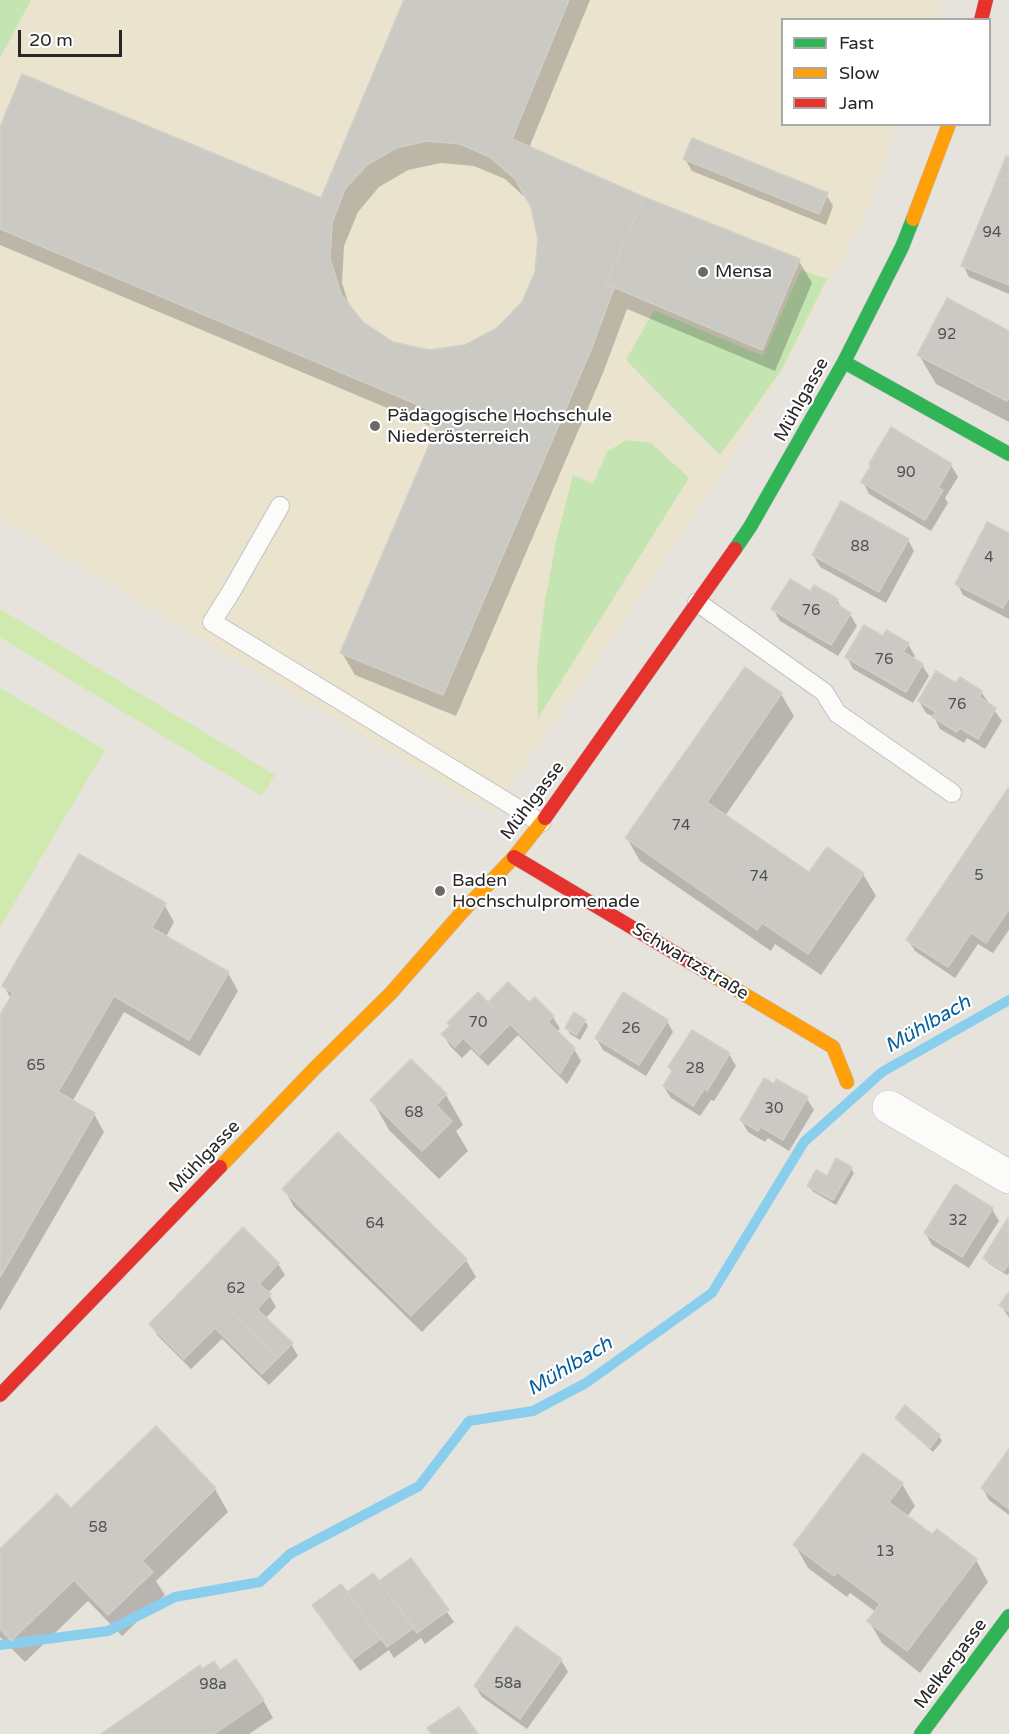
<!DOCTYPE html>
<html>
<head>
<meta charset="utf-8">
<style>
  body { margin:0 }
  #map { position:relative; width:1009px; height:1734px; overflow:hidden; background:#e6e3dc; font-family:"Varela Round",sans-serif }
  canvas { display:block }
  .legend { position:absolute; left:781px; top:18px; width:210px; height:108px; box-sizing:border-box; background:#fff; border:2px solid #a9a9a9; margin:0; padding:8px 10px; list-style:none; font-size:18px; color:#272727 }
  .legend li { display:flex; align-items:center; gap:12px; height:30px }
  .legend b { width:30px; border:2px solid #a9a9a9 }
  .scale { position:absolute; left:18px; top:30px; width:104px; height:27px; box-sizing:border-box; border:3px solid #272727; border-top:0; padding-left:8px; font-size:18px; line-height:21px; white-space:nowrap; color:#272727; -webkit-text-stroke:4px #fff; paint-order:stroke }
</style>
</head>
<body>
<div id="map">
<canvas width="1009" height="1734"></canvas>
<ul class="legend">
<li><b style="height:8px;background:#30b455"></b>Fast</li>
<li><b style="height:8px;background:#ff9f0a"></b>Slow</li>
<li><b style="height:8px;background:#e5322d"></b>Jam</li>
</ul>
<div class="scale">20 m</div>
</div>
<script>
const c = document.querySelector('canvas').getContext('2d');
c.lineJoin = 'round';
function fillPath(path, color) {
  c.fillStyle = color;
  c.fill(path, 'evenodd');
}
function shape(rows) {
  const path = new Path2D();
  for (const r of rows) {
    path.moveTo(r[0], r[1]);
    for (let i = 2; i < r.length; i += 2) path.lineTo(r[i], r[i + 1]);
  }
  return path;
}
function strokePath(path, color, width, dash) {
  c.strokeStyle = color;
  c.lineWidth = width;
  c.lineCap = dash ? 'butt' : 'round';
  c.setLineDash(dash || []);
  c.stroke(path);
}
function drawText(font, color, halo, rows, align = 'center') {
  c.font = font + ' "Varela Round",sans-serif';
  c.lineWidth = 4.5;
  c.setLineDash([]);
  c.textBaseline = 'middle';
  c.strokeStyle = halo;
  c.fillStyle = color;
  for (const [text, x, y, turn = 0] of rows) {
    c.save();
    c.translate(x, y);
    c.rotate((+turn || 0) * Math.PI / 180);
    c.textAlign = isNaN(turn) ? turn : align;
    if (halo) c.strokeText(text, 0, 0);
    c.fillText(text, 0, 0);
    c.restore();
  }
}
fillPath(shape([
  [0,0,943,0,936,19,782,20,782,124,898,125,869,206,805,330,718,481,492,813,0,518]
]), '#eae4cf');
fillPath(shape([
  [0,0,31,0,0,58],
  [801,270,827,279,781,371,720,455,626,360,654,310,763,356],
  [626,440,651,443,689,478,538,718,537,664,545,601,557,537,573,475,593,484,607,452]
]), '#c4e5b2');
fillPath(shape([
  [0,609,275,775,262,796,0,637],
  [0,688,105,750,0,927]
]), '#d0e9af');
fillPath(shape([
  [405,0,590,0,529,148,642,198,799,261,812,283,775,371,627,309,603,373,456,716,355,675,342,653,437,429,0,245,0,131,322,200],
  [441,163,474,166,505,179,529,201,533,207,540,239,536,272,523,303,498,330,465,346,429,351,393,343,362,324,350,308,342,283,344,246,358,212,379,187,408,170],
  [685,159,826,194,833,206,826,225,692,171],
  [1009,159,1009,294,969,277,963,265],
  [1009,332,1009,422,936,384,919,355],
  [951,465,958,477,945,498,948,503,931,531,869,494,863,482],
  [1009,535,1009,619,963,595,957,583],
  [908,540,914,551,886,603,820,567,813,555],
  [811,594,837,600,842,609,850,614,857,626,838,656,780,621,773,609],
  [883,638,908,644,915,656,913,659,922,665,929,676,913,703,853,669,847,657],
  [957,685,981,692,1002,721,985,749,967,738,964,743,940,729,934,717,926,713,919,701],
  [781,694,794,716,725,816,809,874,827,849,863,874,876,896,821,975,775,944,771,951,640,861,627,838],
  [1009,790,1009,930,993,953,978,944,955,978,915,951,908,940],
  [164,904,174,922,166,937,228,973,238,991,200,1056,124,1012,72,1102,94,1114,104,1132,0,1311,0,1018,11,999,4,986],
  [535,999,553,1017,560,1029,556,1032,574,1049,581,1061,567,1084,518,1035,488,1066,471,1049,462,1058,450,1046,443,1034,488,1004,529,1005],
  [585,1021,588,1026,580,1040,570,1034,567,1028],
  [667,1021,673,1032,646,1076,603,1050,596,1038],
  [693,1032,729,1054,736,1066,714,1101,711,1100,700,1116,671,1098,664,1087,673,1073,670,1068],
  [446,1095,463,1125,456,1131,468,1151,439,1179,389,1130,372,1100],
  [807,1099,814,1110,789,1151,768,1138,765,1142,748,1132,741,1120],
  [851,1168,854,1173,836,1205,812,1191,809,1186],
  [284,1189,466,1260,476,1277,422,1332,294,1207],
  [992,1209,999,1221,969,1268,932,1245,925,1233],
  [1008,1220,1009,1273,1007,1275,988,1263,985,1258],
  [278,1264,285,1275,268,1293,276,1307,265,1319,291,1344,298,1356,269,1385,222,1339,191,1369,158,1336,151,1325],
  [1009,1295,1009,1318,1001,1305],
  [897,1418,939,1436,942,1441,933,1452,900,1423],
  [156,1428,215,1489,228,1512,156,1581,165,1595,122,1636,88,1601,25,1662,0,1637,0,1551,71,1510],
  [1009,1452,1009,1515,989,1500,983,1489],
  [902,1484,915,1506,907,1517,933,1537,976,1560,988,1582,920,1673,882,1643,869,1621,876,1612,850,1593,847,1597,808,1568,795,1545],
  [410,1560,454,1622,425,1644,421,1638,394,1658,389,1650,360,1671,314,1606,346,1595,373,1575,379,1583],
  [561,1660,568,1672,527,1729,482,1697,475,1686],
  [202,1672,220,1673,263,1700,273,1718,249,1734,103,1734]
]), '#0003');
strokePath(shape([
  [0,1645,108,1631,175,1597,260,1582,290,1554,419,1486,469,1421,533,1411,586,1383,712,1293,804,1142,882,1072,1009,1000]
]), '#8aceee', 10);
const building = shape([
  [404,0,569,0,512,139,644,197,606,284,614,288,591,350,443,695,340,653,442,415,0,229,0,127,22,74,321,198,404,0],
  [427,141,460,144,490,157,515,179,531,207,538,239,535,272,522,302,497,328,465,345,429,350,393,342,363,322,341,294,330,259,332,223,345,189,367,165,396,148,427,141],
  [692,138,828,193,819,214,683,159,692,138],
  [1006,156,1009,157,1009,182,998,177,1006,156],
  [998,177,1009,182,1009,285,961,266,998,177],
  [644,197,800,259,762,350,606,284,644,197],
  [947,298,1009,331,1009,397,1007,401,917,355,947,298],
  [891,427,952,464,938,488,943,490,925,520,861,482,871,465,869,464,891,427],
  [841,501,909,539,879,592,812,555,841,501],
  [987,522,1009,533,1009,597,1003,608,955,584,987,522],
  [790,579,810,591,814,585,838,599,835,603,851,613,831,645,771,609,790,579],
  [864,625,883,636,886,630,909,643,903,652,923,664,906,692,845,657,864,625],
  [745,667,782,693,707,802,809,872,827,847,864,873,808,954,762,923,757,930,625,838,745,667],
  [936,671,956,683,960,677,982,691,979,697,996,708,978,739,960,728,957,732,932,717,936,712,918,701,936,671],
  [1009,787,1009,909,986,943,971,933,948,967,906,940,1009,787],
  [79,854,166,903,152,928,229,972,189,1040,114,996,58,1092,95,1113,0,1277,0,1015,13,993,2,986,79,854],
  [508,982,529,1002,535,997,554,1016,548,1022,575,1048,560,1074,488,1002,508,982],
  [478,992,510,1024,480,1055,463,1038,455,1047,441,1034,450,1026,447,1023,478,992],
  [623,992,668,1020,639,1065,595,1038,623,992],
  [574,1012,586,1020,576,1035,565,1028,574,1012],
  [692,1030,730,1053,707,1091,704,1089,693,1106,663,1086,673,1070,668,1067,692,1030],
  [411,1059,447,1094,436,1105,452,1121,422,1151,370,1100,411,1059],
  [764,1078,774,1084,776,1079,808,1097,783,1140,761,1127,758,1131,740,1120,764,1078],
  [338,1132,467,1259,411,1316,282,1189,338,1132],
  [836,1158,852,1167,833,1200,807,1186,816,1170,827,1176,836,1158],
  [955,1184,993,1208,962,1257,924,1233,955,1184],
  [1008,1218,1009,1263,1004,1271,983,1258,1008,1218],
  [243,1227,279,1263,259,1284,271,1294,257,1309,293,1343,278,1358,195,1277,243,1227],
  [195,1277,278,1358,262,1374,215,1328,184,1359,149,1324,195,1277],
  [1009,1292,1009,1312,999,1305,1009,1292],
  [905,1405,940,1435,930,1448,895,1418,905,1405],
  [156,1426,216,1488,142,1561,153,1572,108,1615,74,1580,11,1641,0,1629,0,1549,57,1494,71,1508,156,1426],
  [1009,1449,1009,1509,981,1488,1009,1449],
  [863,1453,903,1483,889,1502,932,1534,937,1529,977,1559,907,1651,867,1621,880,1604,837,1572,834,1576,793,1545,863,1453],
  [411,1558,449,1610,417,1633,379,1581,411,1558],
  [373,1573,414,1628,387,1647,347,1592,373,1573],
  [341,1584,381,1639,352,1660,312,1605,341,1584],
  [516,1626,562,1659,520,1719,474,1686,516,1626],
  [236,1659,264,1700,214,1734,101,1734,200,1665,202,1669,214,1661,220,1670,236,1659],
  [459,1707,478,1734,432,1734,427,1728,459,1707]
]);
fillPath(building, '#cbc9c4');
strokePath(building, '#d1cec8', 1.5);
const lane = shape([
  [280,506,231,592,212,622,541,823],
  [697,602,824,692,837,713,952,793]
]);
const street = shape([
  [889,1107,1009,1177]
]);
const fast = shape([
  [844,362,1009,454],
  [735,549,750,527,844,362,902,247,913,219],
  [921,1734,1009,1616]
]);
const slow = shape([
  [913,219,949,124],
  [710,974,833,1047,847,1082],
  [220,1167,315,1068,391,993,463,911,514,857,545,818]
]);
const jam = shape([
  [981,20,986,0],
  [545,818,735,549],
  [514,857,710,974],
  [0,1395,220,1167]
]);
strokePath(lane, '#c3c2c2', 20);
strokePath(street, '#c3c2c2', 34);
strokePath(fast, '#c3c2c2', 15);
strokePath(slow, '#c3c2c2', 15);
strokePath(jam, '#c3c2c2', 15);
strokePath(lane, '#fbfbfa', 18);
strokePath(street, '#fbfbfa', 33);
strokePath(fast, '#30b455', 14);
strokePath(slow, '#ff9f0a', 14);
strokePath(jam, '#e5322d', 14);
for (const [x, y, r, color] of [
  [703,272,6,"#6a6966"],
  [375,426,6,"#6a6966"],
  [440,891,6,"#6a6966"]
]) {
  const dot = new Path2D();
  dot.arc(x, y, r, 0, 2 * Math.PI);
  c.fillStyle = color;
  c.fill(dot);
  strokePath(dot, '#fff', 2);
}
drawText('15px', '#525150', null, [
  ["94",992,233],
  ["92",947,335],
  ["90",906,473],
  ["88",860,547],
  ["4",989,558],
  ["76",811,611],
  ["76",884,660],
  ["76",957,705],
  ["74",681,826],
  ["5",979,876],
  ["74",759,877],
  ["70",478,1023],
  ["26",631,1029],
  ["65",36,1066],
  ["28",695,1069],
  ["30",774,1109],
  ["68",414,1113],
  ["32",958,1221],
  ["64",375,1224],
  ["62",236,1289],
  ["58",98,1528],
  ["13",885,1552],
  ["58a",508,1684],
  ["98a",213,1685]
]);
drawText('18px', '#272727', '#fff', [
  ["Mensa",715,272],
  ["Pädagogische Hochschule",387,416],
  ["Niederösterreich",387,437],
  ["Baden",452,881],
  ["Hochschulpromenade",452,902]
], 'left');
drawText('18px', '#272727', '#fff', [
  ["Mühlgasse",802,400,-61],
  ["Mühlgasse",533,801,-53],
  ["Schwartzstraße",690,962,31],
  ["Mühlgasse",205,1157,-46],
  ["Melkergasse",951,1664,-53]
]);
drawText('italic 20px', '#06609d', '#fff', [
  ["Mühlbach",928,1025,-30],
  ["Mühlbach",570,1367,-31]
]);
</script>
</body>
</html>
